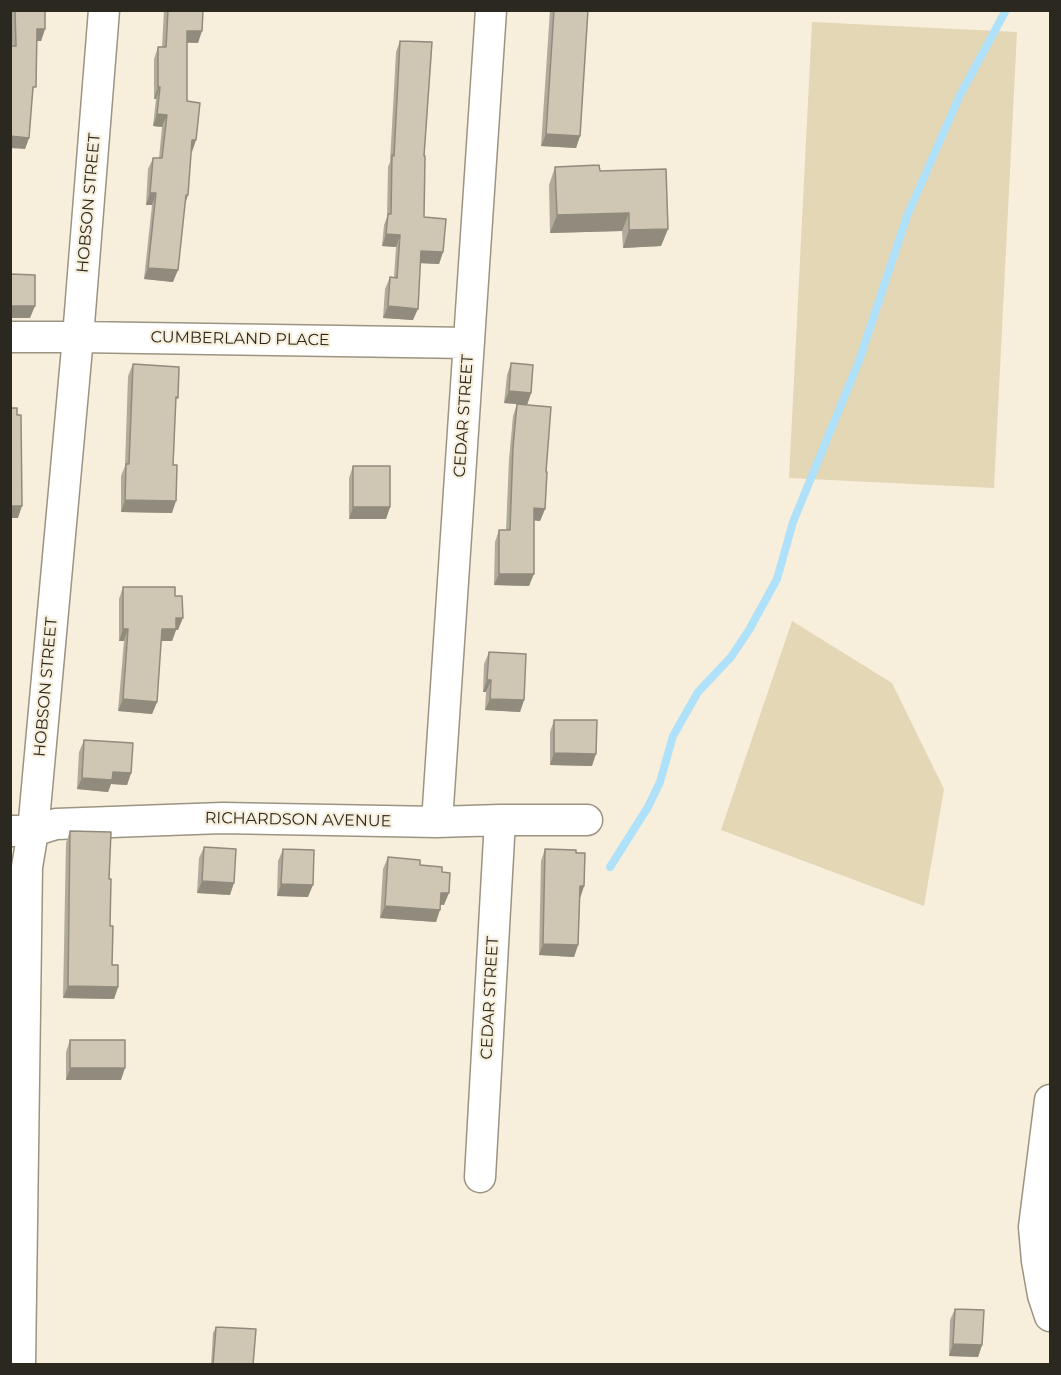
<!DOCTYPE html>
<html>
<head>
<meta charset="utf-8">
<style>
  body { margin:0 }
  #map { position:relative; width:1061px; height:1375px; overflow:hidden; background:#f7efdb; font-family:Montserrat,sans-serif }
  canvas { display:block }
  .frame { position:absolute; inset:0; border:12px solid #2b2820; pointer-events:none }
</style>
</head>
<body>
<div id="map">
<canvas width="1061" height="1375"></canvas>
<div class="frame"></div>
</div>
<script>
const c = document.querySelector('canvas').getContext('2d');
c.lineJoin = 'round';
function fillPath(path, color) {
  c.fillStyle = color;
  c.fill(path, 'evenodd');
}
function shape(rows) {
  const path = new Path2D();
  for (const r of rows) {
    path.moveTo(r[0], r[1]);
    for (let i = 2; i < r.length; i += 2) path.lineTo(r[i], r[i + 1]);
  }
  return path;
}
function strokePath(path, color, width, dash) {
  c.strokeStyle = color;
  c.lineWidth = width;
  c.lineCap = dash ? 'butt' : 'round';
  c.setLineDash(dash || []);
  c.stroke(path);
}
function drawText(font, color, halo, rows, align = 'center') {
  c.font = font + ' Montserrat,sans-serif';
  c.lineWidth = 4.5;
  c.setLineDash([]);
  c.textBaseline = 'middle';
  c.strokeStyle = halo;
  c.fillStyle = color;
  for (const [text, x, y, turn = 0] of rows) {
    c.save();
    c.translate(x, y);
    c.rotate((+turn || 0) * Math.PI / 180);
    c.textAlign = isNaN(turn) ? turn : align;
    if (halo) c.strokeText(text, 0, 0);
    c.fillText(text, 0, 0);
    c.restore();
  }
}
fillPath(shape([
  [812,22,1017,32,994,488,789,478],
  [792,621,892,683,944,789,924,906,721,830]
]), '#e4d7b5');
strokePath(shape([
  [610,867,648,807,660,782,673,736,698,692,731,657,749,630,777,579,793,522,859,361,907,216,960,95,1006,10]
]), '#afe1fa', 8);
const minor = shape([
  [10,337,78,337,469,343],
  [437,822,491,10],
  [10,831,33,831,56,824,222,818,437,822,500,820,587,820],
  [1050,1100,1034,1227,1037,1261,1043,1295,1050,1316],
  [480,1177,500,820],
  [20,1364,27,867,33,831,78,337,104,10]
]);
strokePath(minor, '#9c9482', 33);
strokePath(minor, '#fff', 30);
fillPath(shape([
  [10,10,45,10,45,29,41,41,36,41,29,138,25,149,11,46],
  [164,10,203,10,198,43,187,43,187,101,191,152,173,282,144,279,152,205,146,205,148,169,153,158,159,158,162,127,153,126,156,99,154,99,154,59,158,47,162,47],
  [550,10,588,10,580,136,576,148,541,146],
  [400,41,424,156,424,217,443,252,439,264,420,263,413,320,383,318,385,289,390,277,394,277,396,247,382,246,384,225,387,217,388,167,390,162,396,52],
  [555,167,600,171,668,229,661,246,623,248,622,231,550,233,549,185],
  [511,363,531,393,527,405,546,472,545,509,540,521,534,520,529,586,494,585,495,542,499,530,506,530,509,459,513,416,517,404,504,403,507,375],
  [133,364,175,404,172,513,121,512,121,476,125,466,128,376],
  [353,466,390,507,386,519,349,519,349,478],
  [123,587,175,596,178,630,176,630,172,641,161,641,157,702,152,714,118,711,124,641,119,641,119,599],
  [489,652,524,700,520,712,485,710,486,692,483,692,484,664],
  [554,720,592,766,550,765,550,732],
  [84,740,131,773,127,785,111,784,108,792,77,789,79,752],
  [70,831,109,879,110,926,112,965,118,987,114,999,63,998,66,843],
  [204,847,230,895,197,893,199,858],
  [283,849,308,897,277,896,278,861],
  [545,849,576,853,584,886,580,898,578,945,574,957,539,955,541,861],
  [388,857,420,865,442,872,444,905,440,905,436,922,380,918,383,869],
  [70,1040,121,1080,66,1080,66,1052],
  [955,1309,982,1345,978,1357,949,1356,950,1320],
  [216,1327,253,1365,211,1365,213,1333]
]), '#b2ab9b');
fillPath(shape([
  [37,29,45,29,41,41,32,41],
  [187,31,202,31,198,43,182,42],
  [158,87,160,87,156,99,154,99],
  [157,114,167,115,162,127,153,126],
  [546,134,580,136,576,148,541,146],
  [10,136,29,138,25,149,10,148],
  [192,140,196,140,192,152],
  [150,193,156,193,152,205,146,205],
  [186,195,188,195,184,207],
  [629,213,622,231,550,233,557,215],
  [668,229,661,246,623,248,629,230],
  [386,234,400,235,396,247,382,246],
  [421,251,443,252,439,264,417,263],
  [148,268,178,270,173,282,144,279],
  [10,306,35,306,30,318,10,318],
  [388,306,418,309,413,320,383,318],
  [509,391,531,393,527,405,504,403],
  [125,500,176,501,172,513,121,512],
  [10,506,22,506,18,518,10,518],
  [353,507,390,507,386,519,349,519],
  [534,508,545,509,540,521,529,520],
  [499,574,534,574,529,586,494,585],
  [176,618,183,618,178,630,176,630,172,641,158,641,162,629],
  [123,629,128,629,124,641,119,641],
  [487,680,491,680,486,692,483,692],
  [123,699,157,702,152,714,118,711],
  [490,699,524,700,520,712,485,710],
  [554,753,596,754,592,766,550,765],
  [113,772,131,773,127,785,111,784,108,792,77,789,82,778],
  [202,881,234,883,230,895,197,893],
  [281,884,313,885,308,897,277,896],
  [580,886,584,886,580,898],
  [441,893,449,893,444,905,437,904],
  [385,906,440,910,436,922,380,918],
  [543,944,578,945,574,957,539,955],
  [68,986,118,987,114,999,63,998],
  [70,1068,125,1068,121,1080,66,1080],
  [953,1344,982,1345,978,1357,949,1356]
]), '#918b7e');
const building = shape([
  [15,10,45,10,45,29,37,29,36,87,33,87,29,138,10,136,10,46,16,46,15,10],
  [168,10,203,10,202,31,187,31,187,101,200,103,196,140,192,140,188,195,186,195,178,270,148,268,156,193,150,193,153,158,162,158,167,115,157,114,160,87,158,87,158,47,166,47,168,10],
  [554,10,588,10,580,136,546,134,554,10],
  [400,41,432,42,424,156,425,156,424,217,446,219,443,252,421,251,418,309,388,306,390,277,397,278,400,235,386,234,388,214,391,214,392,155,394,156,400,41],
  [599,165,600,171,666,169,668,229,629,230,629,213,557,215,555,167,599,165],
  [10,274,35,275,35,306,10,306,10,274],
  [511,363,533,365,531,393,509,391,511,363],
  [133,364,179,367,178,398,176,397,173,465,177,465,176,501,125,500,126,464,129,464,133,364],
  [517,404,551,407,546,472,547,472,545,509,534,508,534,574,499,574,499,530,510,530,513,447,517,404],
  [10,408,17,408,17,415,21,415,22,506,10,506,10,408],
  [353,466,390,466,390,507,353,507,353,466],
  [123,587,175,587,175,596,182,596,183,618,176,618,176,629,162,629,157,702,123,699,128,629,123,629,123,587],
  [489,652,526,654,524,700,490,699,491,680,487,680,489,652],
  [554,720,597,720,596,754,554,753,554,720],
  [84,740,133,743,131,773,113,772,112,780,82,778,84,740],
  [70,831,111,832,109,879,111,879,110,926,113,926,112,965,118,965,118,987,68,986,70,831],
  [204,847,236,849,234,883,202,881,204,847],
  [283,849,314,850,313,885,281,884,283,849],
  [545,849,576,850,576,853,585,853,584,886,580,886,578,945,543,944,545,849],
  [388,857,420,860,420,865,442,867,442,872,450,873,449,893,441,893,440,910,385,906,388,857],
  [70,1040,125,1040,125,1068,70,1068,70,1040],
  [955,1309,984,1310,982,1345,953,1344,955,1309],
  [216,1327,256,1329,253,1365,213,1365,216,1327]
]);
fillPath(building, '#cfc7b4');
strokePath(building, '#918b7e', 1.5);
drawText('16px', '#2b2820', '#f7efdb', [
  ["HOBSON STREET",89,203,-85],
  ["CUMBERLAND PLACE",240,339,1],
  ["CEDAR STREET",464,416,-86],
  ["HOBSON STREET",46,687,-85],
  ["RICHARDSON AVENUE",298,820,1],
  ["CEDAR STREET",490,998,-87]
]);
</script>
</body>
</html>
